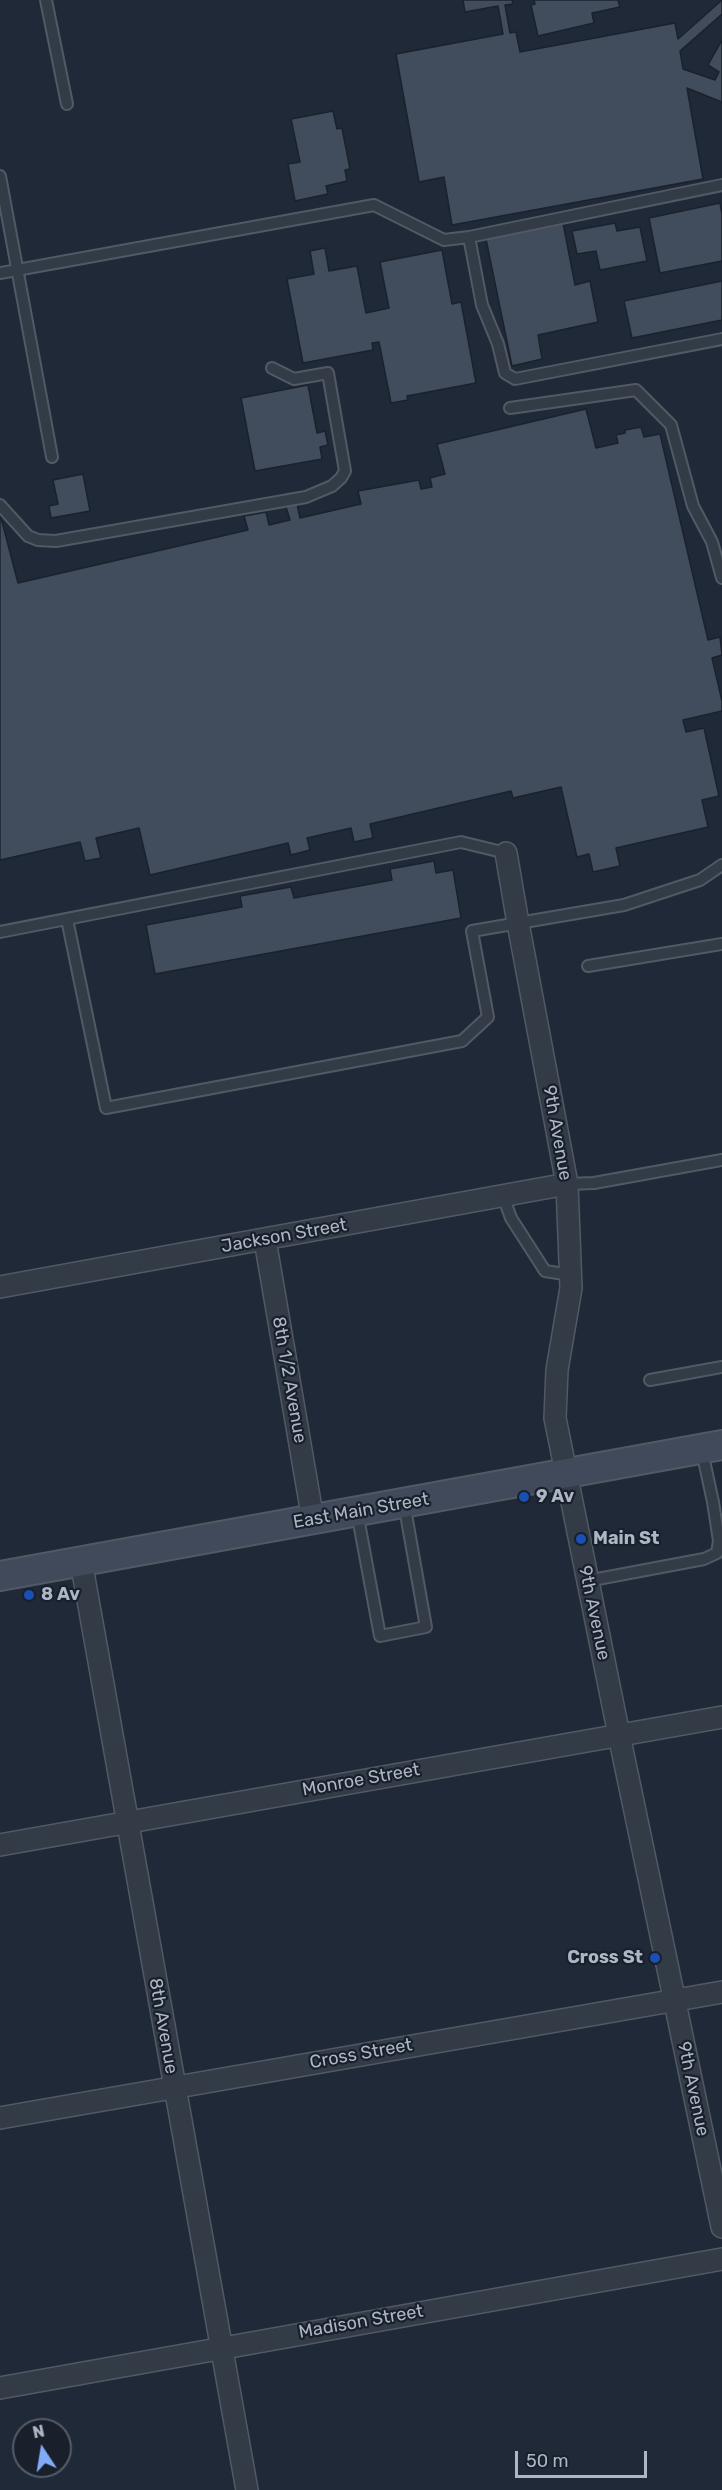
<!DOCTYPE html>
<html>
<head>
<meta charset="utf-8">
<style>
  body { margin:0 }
  #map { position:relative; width:722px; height:2490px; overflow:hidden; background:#202937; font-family:Rubik,sans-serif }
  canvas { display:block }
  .north { position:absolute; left:12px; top:2418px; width:60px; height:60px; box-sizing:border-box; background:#19202c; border:2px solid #545c69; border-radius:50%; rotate:348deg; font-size:16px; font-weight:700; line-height:24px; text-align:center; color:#adb6c4 }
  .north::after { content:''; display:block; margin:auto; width:21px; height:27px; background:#80acf7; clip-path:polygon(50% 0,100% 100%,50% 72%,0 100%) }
  .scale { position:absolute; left:515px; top:2451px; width:132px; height:27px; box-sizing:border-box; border:3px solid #adb6c4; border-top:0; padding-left:8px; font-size:18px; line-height:21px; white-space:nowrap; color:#adb6c4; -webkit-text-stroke:4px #19202c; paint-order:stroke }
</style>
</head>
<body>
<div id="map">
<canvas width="722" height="2490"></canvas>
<div class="north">N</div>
<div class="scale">50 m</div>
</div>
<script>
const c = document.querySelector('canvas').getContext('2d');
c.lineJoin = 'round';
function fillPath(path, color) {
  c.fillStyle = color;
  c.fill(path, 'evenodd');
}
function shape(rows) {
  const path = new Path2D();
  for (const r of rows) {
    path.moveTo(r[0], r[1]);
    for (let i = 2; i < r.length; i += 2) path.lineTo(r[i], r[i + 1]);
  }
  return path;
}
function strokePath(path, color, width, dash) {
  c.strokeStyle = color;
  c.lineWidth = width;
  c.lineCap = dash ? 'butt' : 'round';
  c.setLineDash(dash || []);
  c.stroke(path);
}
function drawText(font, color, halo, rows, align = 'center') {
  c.font = font + ' Rubik,sans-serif';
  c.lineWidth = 4.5;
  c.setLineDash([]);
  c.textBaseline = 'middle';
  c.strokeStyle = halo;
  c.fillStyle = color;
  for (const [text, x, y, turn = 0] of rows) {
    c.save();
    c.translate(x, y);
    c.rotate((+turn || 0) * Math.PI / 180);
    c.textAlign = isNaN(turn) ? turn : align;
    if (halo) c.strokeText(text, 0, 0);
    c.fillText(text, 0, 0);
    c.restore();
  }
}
const building = shape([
  [463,0,512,0,513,4,505,5,510,33,516,32,520,52,675,23,678,39,722,0,722,14,680,51,683,69,715,80,719,72,708,65,722,40,722,102,687,88,703,179,452,225,444,177,419,182,396,54,503,34,498,6,465,12,463,0],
  [534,0,618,0,620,7,592,13,594,23,538,36,531,5,535,4,534,0],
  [333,111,337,129,342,128,350,169,345,170,347,181,326,186,328,194,295,201,288,164,300,162,291,119,333,111],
  [720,203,722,214,722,261,660,273,649,218,720,203],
  [563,223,575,285,590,281,598,322,538,335,542,359,512,366,486,239,563,223],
  [615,223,617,231,640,227,647,261,600,270,596,251,577,254,572,231,615,223],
  [325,248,329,271,357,266,366,313,389,308,380,262,442,250,452,304,461,302,476,383,407,396,408,400,391,403,379,342,372,343,373,350,303,363,287,279,314,274,310,251,325,248],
  [722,281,722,320,632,338,624,301,722,281],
  [308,385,317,433,325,431,328,445,320,447,322,459,255,471,241,398,308,385],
  [586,409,596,448,618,443,616,435,625,433,625,430,641,427,644,437,660,434,708,640,720,637,722,655,712,658,722,701,722,711,683,720,686,732,704,728,719,796,702,800,708,827,616,848,620,866,593,872,589,854,577,857,561,787,513,798,511,791,370,824,373,838,354,842,351,828,307,838,310,850,291,855,288,843,150,875,139,828,96,838,101,858,85,861,80,842,0,860,0,514,18,583,248,530,244,516,266,512,269,525,290,520,286,507,297,504,300,518,361,504,358,491,419,480,421,489,432,487,430,478,445,474,437,444,586,409],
  [83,474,90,511,51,518,49,506,58,504,53,480,83,474],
  [434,861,436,873,453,870,461,918,155,974,146,925,242,907,240,896,291,887,294,898,392,880,390,869,434,861]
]);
fillPath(building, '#414c5c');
strokePath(building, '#1b222e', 1.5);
const lane = shape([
  [46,0,67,104],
  [0,176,52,457],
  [469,237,722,185],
  [0,273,374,205,444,240,469,237,482,305,498,344,505,373,515,379,722,339],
  [510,408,636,390,671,425,693,506,712,542,722,578],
  [0,505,28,536,38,540,56,541,306,497,332,486,341,478,345,471,328,373,294,379,272,368],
  [67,919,106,1108,462,1041,488,1017,472,931,624,905,700,880,722,865],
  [0,932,461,842,506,853],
  [588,966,722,944],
  [567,1184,594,1183,722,1160],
  [503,1196,511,1218,545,1271,570,1275],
  [650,1380,722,1367],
  [357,1512,380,1636,426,1627,404,1503],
  [587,1581,704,1559,717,1553,719,1541,713,1502,702,1451]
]);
const street = shape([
  [506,853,518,923,567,1184,571,1288,557,1370,555,1418,619,1735,722,2227],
  [265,1240,313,1520],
  [0,1287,567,1184],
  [81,1561,247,2490],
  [0,1845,722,1717],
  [0,2118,722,1992],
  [0,2388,722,2259]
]);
const secondary = shape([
  [0,1576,722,1445]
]);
strokePath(lane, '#515965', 14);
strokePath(street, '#515965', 24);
strokePath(secondary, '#515965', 32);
strokePath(lane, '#333b47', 10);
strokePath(street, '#333b47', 21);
strokePath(secondary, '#414a5a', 28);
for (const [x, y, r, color] of [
  [524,1497,6,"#1a4fb4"],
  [581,1539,6,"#1a4fb4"],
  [29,1595,6,"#1a4fb4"],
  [655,1958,6,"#1a4fb4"]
]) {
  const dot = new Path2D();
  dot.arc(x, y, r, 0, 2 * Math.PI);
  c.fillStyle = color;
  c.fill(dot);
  strokePath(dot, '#19202c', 2);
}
drawText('18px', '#adb6c4', '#19202c', [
  ["9th Avenue",557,1133,80],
  ["Jackson Street",284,1236,-10],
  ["8th 1/2 Avenue",289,1380,80],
  ["East Main Street",361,1511,-10],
  ["9th Avenue",594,1613,78],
  ["Monroe Street",361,1780,-10],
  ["8th Avenue",163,2026,80],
  ["Cross Street",361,2054,-10],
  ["9th Avenue",693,2089,78],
  ["Madison Street",361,2322,-10]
]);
drawText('bold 18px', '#adb6c4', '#19202c', [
  ["9 Av",536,1497],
  ["Main St",593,1539],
  ["8 Av",41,1595],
  ["Cross St",643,1958,"right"]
], 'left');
</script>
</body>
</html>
